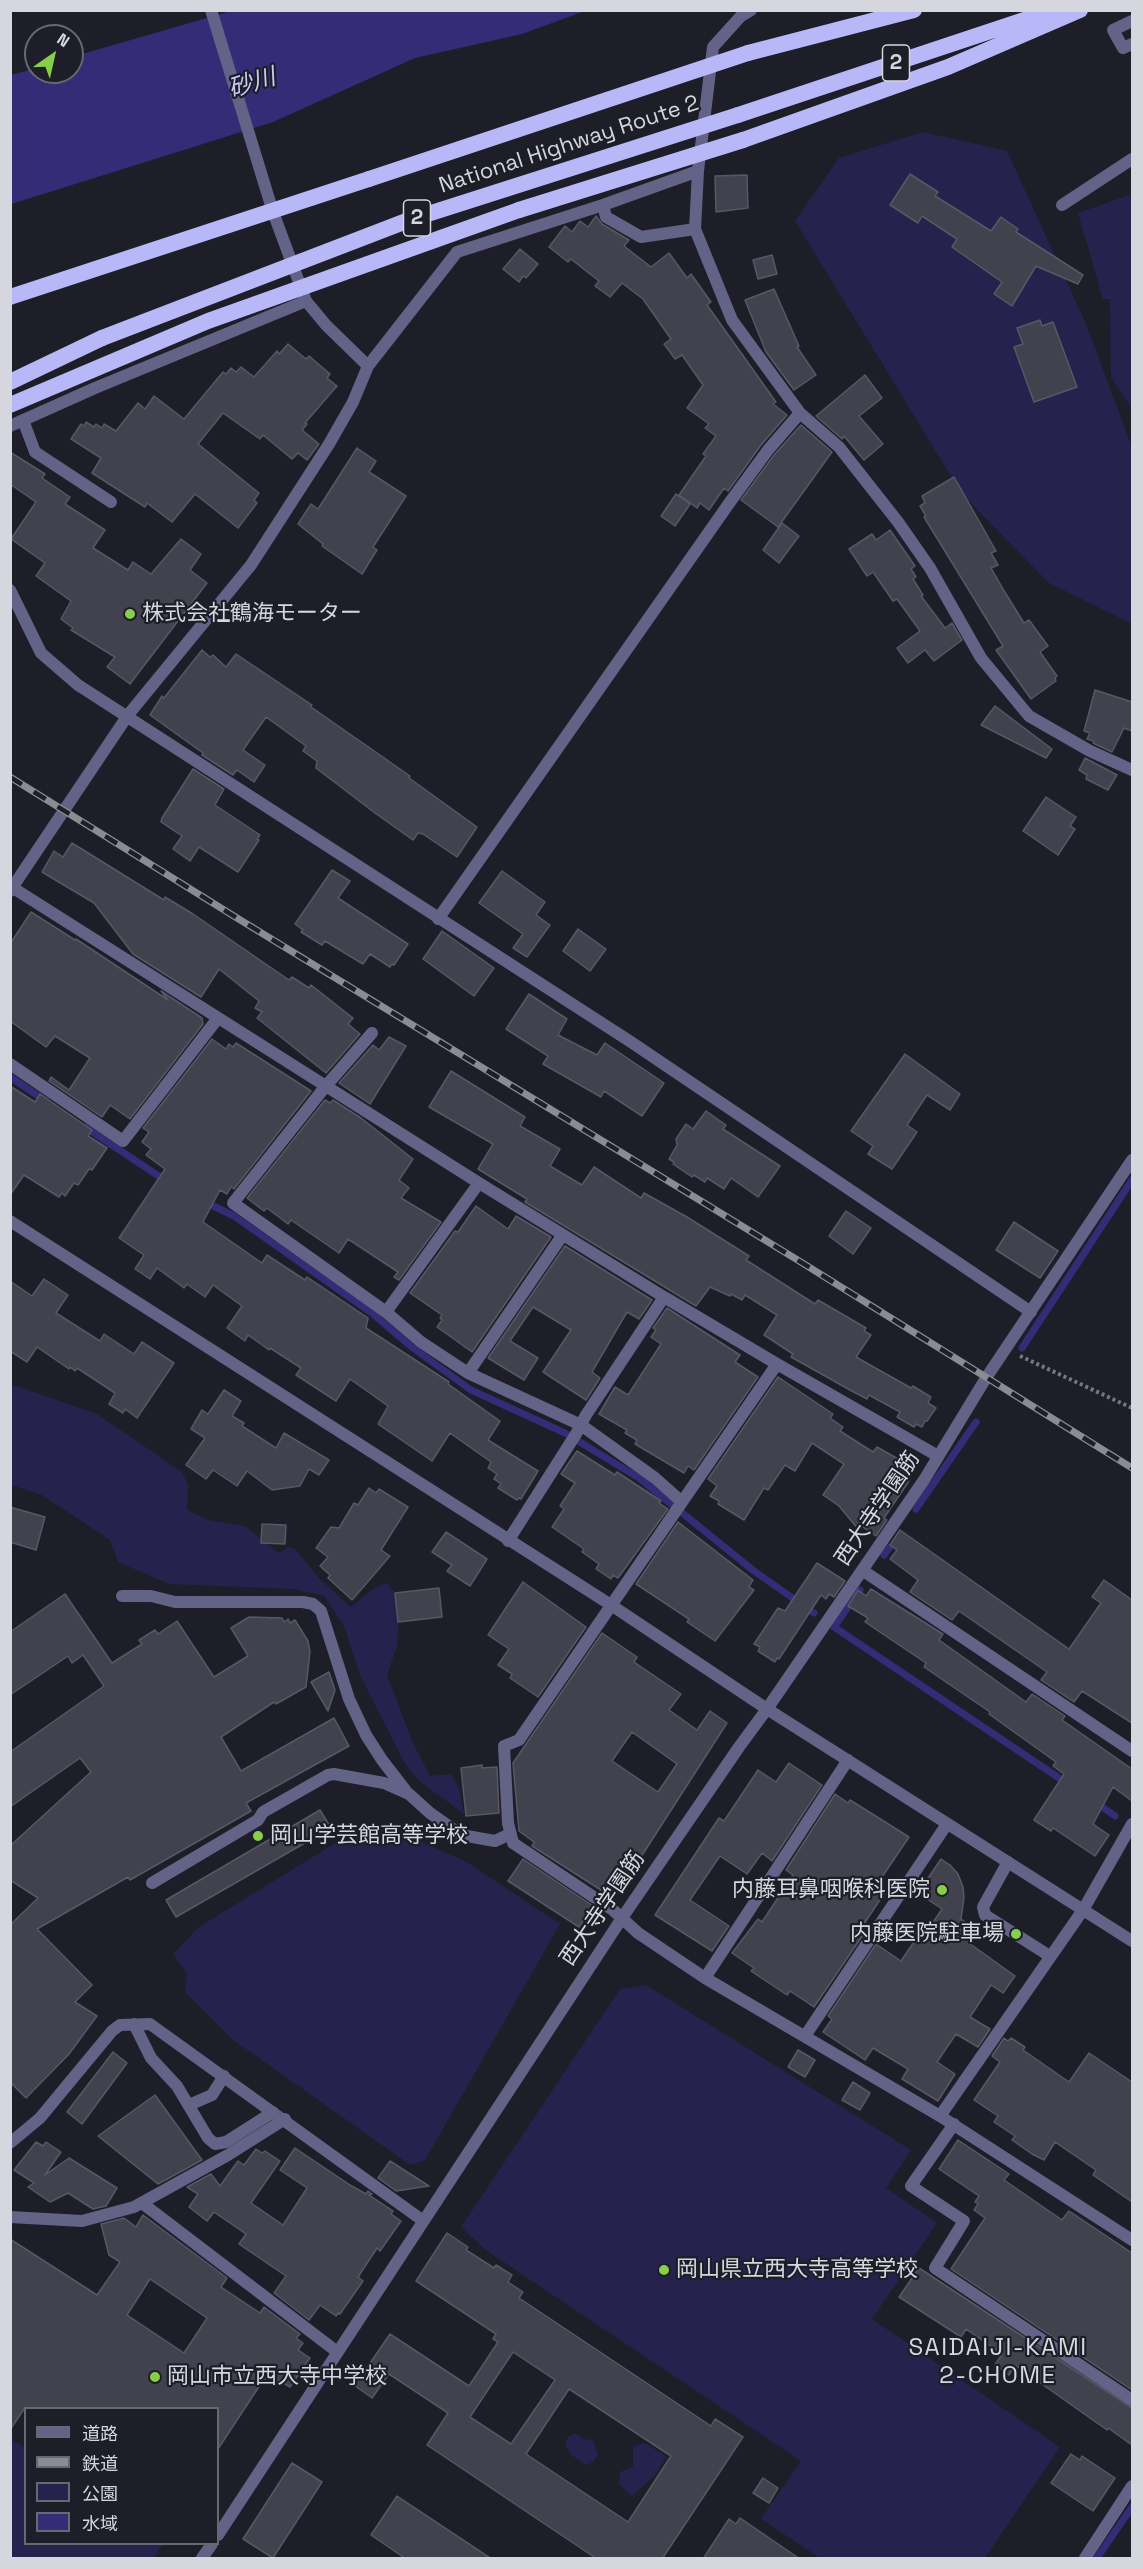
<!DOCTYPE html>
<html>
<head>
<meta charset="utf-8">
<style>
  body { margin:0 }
  #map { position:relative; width:1143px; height:2569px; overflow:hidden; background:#1e1e28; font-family:"Space Grotesk","Noto Sans JP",sans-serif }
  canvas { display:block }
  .frame { position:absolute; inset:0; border:12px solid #d6d7de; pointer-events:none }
  .legend { position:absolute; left:24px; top:2407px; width:195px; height:138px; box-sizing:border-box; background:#1e1e28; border:2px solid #686871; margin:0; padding:8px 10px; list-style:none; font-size:18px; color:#d6d7de }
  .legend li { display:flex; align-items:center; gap:12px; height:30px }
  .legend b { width:30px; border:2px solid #686871 }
  .north { position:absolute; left:24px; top:24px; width:60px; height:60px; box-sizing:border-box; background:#1e1e28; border:2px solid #686871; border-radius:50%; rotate:34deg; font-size:16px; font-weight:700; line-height:24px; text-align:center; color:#d6d7de }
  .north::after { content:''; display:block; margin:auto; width:21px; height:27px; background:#87cf4b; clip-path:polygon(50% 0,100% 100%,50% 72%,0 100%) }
</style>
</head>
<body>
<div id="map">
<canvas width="1143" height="2569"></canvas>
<div class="frame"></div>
<ul class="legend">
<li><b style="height:8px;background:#636387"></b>道路</li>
<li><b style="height:8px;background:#8a8b93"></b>鉄道</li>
<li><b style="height:16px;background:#25224e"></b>公園</li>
<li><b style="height:16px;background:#352c78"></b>水域</li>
</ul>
<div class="north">N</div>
</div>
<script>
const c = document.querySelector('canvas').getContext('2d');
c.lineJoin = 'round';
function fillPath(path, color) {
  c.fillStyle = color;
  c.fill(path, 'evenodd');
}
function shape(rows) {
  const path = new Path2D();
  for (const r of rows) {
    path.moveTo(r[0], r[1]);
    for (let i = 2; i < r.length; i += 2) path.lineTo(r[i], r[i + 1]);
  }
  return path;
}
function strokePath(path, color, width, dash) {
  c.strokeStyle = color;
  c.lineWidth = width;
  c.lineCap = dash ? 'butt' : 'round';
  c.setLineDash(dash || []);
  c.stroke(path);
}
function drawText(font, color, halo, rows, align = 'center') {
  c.font = font + ' "Space Grotesk","Noto Sans JP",sans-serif';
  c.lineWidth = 4.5;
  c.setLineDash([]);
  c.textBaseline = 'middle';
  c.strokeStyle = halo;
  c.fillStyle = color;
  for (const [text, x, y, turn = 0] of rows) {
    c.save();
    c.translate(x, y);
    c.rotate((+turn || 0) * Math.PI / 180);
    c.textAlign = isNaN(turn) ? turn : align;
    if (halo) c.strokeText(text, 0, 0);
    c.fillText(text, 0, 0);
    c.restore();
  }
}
fillPath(shape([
  [923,132,1007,151,1086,324,1132,447,1132,624,1049,583,962,494,795,221,839,158],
  [1132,194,1132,409,1111,377,1110,299,1103,299,1078,213],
  [11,1384,97,1414,182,1472,188,1485,187,1510,208,1520,245,1526,279,1553,288,1547,295,1549,319,1578,351,1607,374,1588,387,1583,394,1591,399,1620,397,1646,387,1675,412,1741,430,1776,451,1774,459,1788,464,1814,418,1780,405,1764,359,1673,345,1628,324,1596,294,1589,169,1584,118,1562,110,1540,42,1495,11,1485],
  [389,1828,465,1861,560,1924,425,2160,410,2165,232,2039,185,1992,187,1974,173,1954,199,1927,342,1839],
  [646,1985,911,2150,886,2188,937,2223,872,2319,1060,2447,985,2558,820,2558,761,2519,801,2461,487,2251,461,2227,620,1989],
  [575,2433,583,2439,593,2440,598,2455,593,2462,586,2465,570,2454,565,2443,568,2437],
  [10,2438,25,2448,26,2544,163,2544,154,2558,11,2558],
  [641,2443,649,2445,667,2457,654,2476,632,2496,619,2484,620,2472,633,2467,633,2447]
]), '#25224e');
fillPath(shape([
  [231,11,585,11,522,34,415,58,273,122,11,204,11,75,36,68,36,72,72,72,72,57]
]), '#352c78');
strokePath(shape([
  [10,1077,46,1101],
  [85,1127,166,1181],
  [205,1202,234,1216,373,1314,413,1348,471,1390,565,1433,639,1478,754,1571,814,1613],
  [1022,1348,1132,1180],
  [916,1509,976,1422],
  [884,1555,890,1547],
  [860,1590,834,1627,1068,1784],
  [1095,1802,1115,1816],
  [1097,2558,1132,2507]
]), '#352c78', 7);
const building = shape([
  [910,174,938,192,935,196,991,231,1001,217,1018,229,1016,232,1083,275,1078,284,1036,266,1012,306,994,294,1002,282,952,247,957,239,922,216,918,223,890,205,910,174],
  [747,175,748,208,716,212,715,176,747,175],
  [596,216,602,224,629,240,624,246,651,267,669,253,687,278,691,274,711,302,707,305,776,402,773,404,787,415,761,445,728,491,724,488,709,510,700,503,697,508,679,495,706,456,703,454,716,436,705,428,709,424,687,408,703,385,682,355,675,359,670,352,664,344,671,339,643,299,622,283,610,297,595,286,599,281,571,259,568,262,549,247,565,226,572,232,580,221,588,227,596,216],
  [520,249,538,264,526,278,523,276,519,282,503,269,520,249],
  [772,255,777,274,758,279,753,260,772,255],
  [774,289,799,346,797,347,816,375,794,390,766,352,745,300,774,289],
  [1040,320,1042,326,1053,322,1077,387,1034,402,1014,347,1023,344,1017,328,1040,320],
  [288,344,306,359,309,356,330,374,327,378,337,386,305,423,307,424,302,430,319,444,307,460,298,453,292,459,263,435,260,439,223,413,198,444,259,493,254,500,257,503,238,528,195,494,172,522,147,503,145,507,92,473,101,458,71,439,81,424,84,426,86,422,94,427,96,424,102,428,104,424,116,431,138,403,145,409,154,396,184,419,223,372,226,374,231,368,236,372,241,367,254,377,277,351,279,354,288,344],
  [865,375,882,398,859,416,883,444,864,460,844,436,842,439,816,416,865,375],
  [801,425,832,452,778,527,741,500,774,455,801,425],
  [357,448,376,461,369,472,406,496,373,547,377,550,362,574,322,546,323,544,298,524,311,504,318,509,357,448],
  [10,452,45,474,42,478,70,497,65,504,105,530,93,548,128,570,133,562,151,574,181,539,201,554,190,570,207,583,130,684,107,667,115,657,71,630,73,628,61,619,71,601,36,576,45,563,11,539,36,502,10,484,10,452],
  [954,477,996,551,991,553,998,565,991,568,1003,589,1024,623,1029,620,1048,646,1040,652,1057,676,1055,678,1056,681,1031,699,996,650,1003,646,924,517,926,516,920,506,925,503,922,496,954,477],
  [676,494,690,504,675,526,661,516,676,494],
  [782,523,799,536,779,563,763,550,782,523],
  [890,530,915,566,911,569,916,577,913,579,923,595,921,596,945,628,952,623,962,640,934,661,925,650,908,663,897,648,920,631,897,599,893,601,873,572,867,576,849,549,872,534,876,540,890,530],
  [202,650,210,657,213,655,226,667,236,654,312,705,311,707,410,776,409,778,477,827,457,857,423,834,418,833,413,840,375,813,316,768,317,761,303,751,306,746,266,717,243,750,265,765,254,782,237,770,233,775,202,755,203,753,150,715,162,696,164,698,202,650],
  [1095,690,1132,702,1132,731,1124,728,1112,752,1093,743,1094,741,1087,739,1090,733,1084,731,1095,690],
  [995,706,1052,749,1046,758,981,725,995,706],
  [1085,758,1117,775,1108,790,1086,779,1087,775,1079,770,1085,758],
  [193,769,224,789,215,805,260,835,257,839,259,840,238,872,199,847,190,861,173,849,182,836,161,822,162,818,193,769],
  [1046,797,1076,817,1070,826,1075,829,1058,855,1023,831,1046,797],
  [72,843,164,900,165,897,193,914,289,980,292,977,309,988,311,985,353,1018,348,1024,360,1034,326,1073,257,1018,262,1012,255,1008,259,1001,219,969,201,997,133,954,94,903,42,872,54,851,63,857,72,843],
  [332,870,350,881,338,898,408,944,394,965,392,964,390,967,370,954,363,964,325,941,322,945,301,932,303,930,295,924,332,870],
  [502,871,545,902,536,915,550,925,527,957,513,948,523,934,479,903,502,871],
  [31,912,75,940,76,939,168,1000,161,991,202,1018,203,1024,130,1119,110,1105,102,1117,49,1081,51,1077,69,1090,90,1058,55,1036,46,1047,10,1021,10,944,31,912],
  [578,929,606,949,590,971,563,951,578,929],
  [442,931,494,968,474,996,423,959,442,931],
  [529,994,567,1019,558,1035,597,1055,605,1043,664,1083,642,1116,604,1091,601,1097,543,1064,548,1056,506,1029,529,994],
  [389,1037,406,1046,370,1104,339,1083,373,1045,379,1050,389,1037],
  [212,1039,226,1049,229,1044,233,1047,236,1043,311,1091,234,1189,231,1187,227,1194,220,1190,203,1222,262,1263,267,1255,305,1280,307,1277,368,1318,366,1328,449,1382,448,1384,500,1421,488,1440,538,1471,521,1499,519,1498,517,1500,498,1488,501,1484,494,1479,497,1474,488,1468,491,1462,450,1433,432,1461,378,1424,388,1406,350,1379,336,1401,296,1375,301,1368,270,1348,269,1350,248,1335,245,1341,227,1328,242,1306,213,1285,205,1297,187,1284,184,1288,157,1268,150,1279,135,1269,144,1255,119,1238,165,1169,146,1155,151,1149,142,1142,149,1132,143,1128,212,1039],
  [905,1054,960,1094,950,1110,927,1095,907,1125,917,1132,892,1169,868,1154,873,1146,851,1131,905,1054],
  [451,1071,525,1117,520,1126,560,1149,550,1166,582,1185,594,1167,641,1198,644,1193,687,1217,749,1256,746,1260,815,1304,818,1300,866,1328,864,1331,871,1335,856,1357,911,1388,913,1386,931,1397,928,1403,936,1408,927,1421,925,1421,922,1427,916,1424,914,1427,897,1417,900,1412,869,1395,867,1399,850,1390,791,1357,793,1354,764,1335,777,1315,745,1295,742,1300,731,1294,730,1296,710,1287,696,1306,525,1202,527,1199,478,1169,493,1144,429,1107,451,1071],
  [10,1086,35,1102,40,1094,92,1130,88,1136,107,1148,92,1170,89,1169,78,1185,74,1183,65,1196,62,1193,59,1197,24,1175,10,1195,10,1086],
  [325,1100,330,1103,333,1100,361,1118,413,1159,399,1180,409,1188,401,1198,441,1222,399,1280,394,1277,398,1272,348,1239,339,1253,291,1220,288,1224,267,1208,264,1211,247,1198,325,1100],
  [706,1111,726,1125,723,1129,780,1166,758,1197,731,1178,724,1189,707,1178,705,1182,694,1175,692,1177,673,1164,674,1162,669,1159,677,1145,676,1139,686,1124,693,1129,706,1111],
  [476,1206,508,1229,516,1216,551,1237,472,1352,437,1327,442,1320,440,1318,442,1315,410,1293,455,1231,458,1232,476,1206],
  [846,1211,871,1228,853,1254,829,1236,846,1211],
  [1014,1222,1058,1251,1040,1278,996,1250,1014,1222],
  [565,1246,652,1300,639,1319,627,1312,592,1372,600,1378,586,1400,543,1372,571,1330,533,1307,510,1341,538,1358,524,1380,488,1358,565,1246],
  [44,1279,68,1295,56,1313,100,1341,104,1334,134,1354,142,1342,174,1363,137,1418,125,1409,123,1413,109,1404,115,1393,77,1368,75,1371,70,1367,69,1369,37,1347,27,1362,10,1351,10,1281,32,1296,44,1279],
  [667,1308,740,1355,735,1362,758,1377,694,1470,688,1466,684,1473,635,1444,637,1440,625,1433,627,1430,599,1414,615,1387,628,1395,661,1344,651,1337,656,1330,653,1328,667,1308],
  [778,1377,833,1414,830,1418,843,1427,840,1431,873,1452,877,1447,907,1464,902,1470,906,1473,903,1477,909,1481,884,1518,887,1520,876,1536,860,1525,858,1529,839,1506,823,1495,844,1464,812,1443,795,1471,785,1465,768,1490,764,1488,744,1520,718,1504,719,1501,710,1496,717,1486,708,1479,778,1377],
  [224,1390,241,1401,232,1416,244,1423,242,1426,276,1448,284,1433,329,1460,319,1475,309,1469,300,1486,272,1490,247,1471,237,1486,213,1470,206,1479,186,1465,205,1438,191,1429,202,1410,208,1414,224,1390],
  [577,1451,615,1475,617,1472,661,1501,659,1503,668,1509,618,1578,613,1575,611,1579,596,1569,599,1564,582,1552,584,1549,552,1527,564,1509,560,1506,575,1483,561,1474,577,1451],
  [369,1488,376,1493,379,1489,408,1507,381,1550,390,1556,352,1600,328,1578,330,1575,320,1566,328,1557,316,1548,331,1527,339,1528,354,1503,358,1505,369,1488],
  [10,1507,45,1517,36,1550,10,1542,10,1507],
  [678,1522,753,1580,749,1587,754,1590,715,1641,687,1622,689,1619,636,1584,678,1522],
  [262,1524,286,1525,285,1544,261,1543,262,1524],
  [900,1530,1069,1649,1101,1603,1092,1597,1104,1580,1132,1600,1132,1723,1082,1691,1074,1702,1041,1680,1047,1672,959,1611,952,1620,910,1592,918,1580,890,1559,897,1550,890,1545,900,1530],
  [446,1532,487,1559,470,1586,447,1571,452,1565,432,1552,446,1532],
  [817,1563,845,1581,834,1597,829,1594,826,1599,821,1595,779,1659,777,1658,775,1662,758,1651,760,1647,754,1644,778,1608,785,1611,817,1563],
  [523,1582,586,1627,538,1697,510,1678,512,1674,498,1665,509,1649,488,1635,523,1582],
  [439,1588,442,1617,398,1622,395,1593,439,1588],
  [871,1589,943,1634,939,1640,1026,1702,1032,1694,1065,1716,1062,1720,1132,1769,1132,1801,1113,1787,1093,1824,1109,1835,1095,1856,1053,1828,1051,1831,1034,1820,1064,1774,1053,1766,1056,1762,989,1714,990,1712,924,1667,926,1663,865,1622,868,1618,848,1606,858,1590,866,1596,871,1589],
  [65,1594,112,1663,142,1644,139,1640,155,1630,158,1634,177,1621,214,1677,248,1656,231,1628,249,1617,282,1618,284,1622,288,1619,290,1623,295,1620,308,1641,310,1652,306,1687,276,1704,274,1702,221,1737,241,1771,334,1718,349,1746,246,1803,251,1811,130,1880,128,1877,37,1929,92,1985,75,2002,97,2016,69,2054,26,2098,10,2082,10,1925,38,1898,10,1880,10,1846,91,1772,80,1758,10,1807,10,1752,104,1686,83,1655,72,1663,68,1656,10,1695,10,1632,65,1594],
  [602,1633,637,1657,634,1662,681,1694,669,1710,697,1730,710,1711,727,1723,623,1885,621,1883,612,1897,532,1846,534,1842,519,1831,513,1763,602,1633],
  [632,1732,677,1764,658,1792,612,1761,632,1732],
  [329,1672,335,1690,328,1711,311,1682,329,1672],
  [789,1763,822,1785,772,1861,762,1853,747,1874,720,1856,690,1900,729,1926,712,1951,655,1915,719,1818,724,1821,758,1770,776,1782,789,1763],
  [482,1765,482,1768,497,1767,499,1813,466,1816,461,1768,482,1765],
  [835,1794,848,1803,850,1800,909,1837,876,1886,885,1892,864,1924,860,1933,863,1935,814,2007,790,1991,787,1995,751,1971,754,1968,732,1953,758,1919,762,1922,793,1875,786,1870,835,1794],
  [320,1810,331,1828,176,1917,166,1900,320,1810],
  [523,1859,593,1906,579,1927,508,1881,523,1859],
  [941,1859,950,1865,958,1874,963,1887,964,1898,961,1919,977,1930,969,1943,1015,1976,1003,1993,991,1985,970,2017,990,2029,978,2047,956,2034,937,2062,955,2074,938,2101,902,2079,908,2069,873,2048,865,2060,823,2032,832,2019,828,2016,876,1944,901,1961,916,1939,920,1942,942,1909,918,1893,941,1859],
  [1004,2038,1008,2041,1011,2038,1025,2047,1023,2050,1069,2082,1089,2053,1132,2082,1132,2202,1093,2175,1096,2170,1055,2142,1044,2160,1032,2154,1012,2140,1015,2136,994,2122,998,2116,974,2100,1000,2062,992,2056,1004,2038],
  [798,2050,815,2060,805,2077,788,2067,798,2050],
  [113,2052,127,2063,82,2124,67,2112,113,2052],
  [853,2082,870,2093,860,2110,842,2100,853,2082],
  [155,2095,202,2160,158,2184,98,2136,155,2095],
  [958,2140,1009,2174,1004,2180,1062,2220,1069,2211,1132,2253,1132,2390,951,2269,985,2218,974,2210,978,2204,975,2202,979,2196,939,2169,958,2140],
  [36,2142,43,2146,46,2142,61,2152,45,2175,69,2158,117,2188,106,2206,93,2209,68,2193,50,2202,28,2187,34,2183,14,2170,36,2142],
  [295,2148,350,2185,366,2194,368,2191,372,2194,369,2195,393,2211,391,2214,401,2221,380,2251,377,2248,358,2277,363,2281,340,2314,338,2313,336,2316,320,2305,309,2320,274,2293,286,2276,239,2244,246,2234,214,2212,207,2221,189,2207,198,2194,187,2187,211,2174,220,2186,238,2161,244,2165,256,2149,262,2153,265,2151,280,2161,251,2203,283,2225,307,2188,280,2170,295,2148],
  [390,2161,429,2186,396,2191,378,2178,390,2161],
  [143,2215,227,2278,221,2287,260,2313,264,2307,300,2334,296,2338,303,2343,298,2350,310,2358,290,2387,279,2380,275,2386,264,2379,218,2449,218,2409,24,2409,10,2430,10,2239,97,2295,120,2262,109,2255,101,2224,124,2218,136,2227,143,2215],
  [150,2279,207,2318,184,2353,127,2315,150,2279],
  [447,2233,468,2247,466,2250,494,2268,496,2265,512,2275,508,2282,523,2292,519,2298,711,2426,715,2419,743,2437,662,2559,597,2559,427,2445,448,2413,389,2374,372,2398,351,2383,360,2370,364,2372,390,2334,469,2386,498,2342,493,2339,496,2334,416,2281,447,2233],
  [513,2352,555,2380,511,2444,470,2417,513,2352],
  [569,2389,671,2456,628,2522,526,2454,569,2389],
  [919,2268,1132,2408,1132,2445,1108,2428,1107,2430,1015,2365,1009,2375,995,2365,1002,2354,966,2329,961,2337,899,2297,919,2268],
  [1071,2454,1080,2460,1082,2456,1115,2478,1093,2511,1051,2483,1071,2454],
  [292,2463,322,2482,273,2558,243,2539,292,2463],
  [763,2478,778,2488,769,2503,753,2493,763,2478],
  [397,2496,492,2559,406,2559,371,2535,397,2496],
  [740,2518,800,2559,703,2559,729,2519,736,2524,740,2518]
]);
fillPath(building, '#41424e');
strokePath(building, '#585865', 1.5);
strokePath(shape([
  [1020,1356,1132,1408]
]), '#777780', 4, [3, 3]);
strokePath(shape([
  [122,1596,151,1596,175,1602,303,1602,313,1604,321,1611,349,1699,366,1735,382,1760,406,1791],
  [1008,1862,983,1907,985,1915,1045,1953],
  [152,1883,258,1820,263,1812,328,1775,334,1774,384,1783,409,1794,430,1813,461,1835,495,1841,510,1834]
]), '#636387', 12);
strokePath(shape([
  [751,10,741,16,713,47,698,171,695,229,732,320,800,413,839,447,898,522,930,568,981,658,1029,716,1090,751,1132,770],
  [1132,21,1113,30,1123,48,1132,44],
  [603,205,606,217,641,237,695,229],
  [1062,205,1132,159],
  [368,366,457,252,603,205,698,171],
  [23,420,35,452,111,502],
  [10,590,41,653,78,685,631,1042,1031,1312],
  [10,886,479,1183,664,1297,586,1415,576,1434,508,1541],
  [10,891,128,715,251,565,329,444,353,402,368,366,326,325,306,301,273,212],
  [438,919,730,502,768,450,800,413],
  [372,1033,325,1087,233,1203,386,1312,421,1342,468,1373],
  [10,1064,123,1141,218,1018],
  [562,1236,468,1373,581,1425,655,1478,682,1502,519,1740,504,1746,508,1823,513,1843,613,1910,638,1933,705,1978,940,2116,1132,2240],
  [664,1297,777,1364,682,1502],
  [386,1312,479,1183],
  [777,1364,938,1456],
  [862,1570,1132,1751],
  [767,1709,924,1480,986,1378,1132,1160],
  [705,1978,848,1760],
  [134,2024,151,2058,177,2086,208,2138,215,2144,226,2142,273,2112],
  [805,2036,947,1824],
  [189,2105,212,2095,224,2076],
  [940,2116,1083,1910,1132,1824],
  [954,2124,911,2186,964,2221,935,2268,1132,2400],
  [10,2143,40,2118,112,2031,120,2025,150,2024,422,2220],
  [142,2203,336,2351],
  [10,2217,82,2221,134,2207,228,2155,285,2119],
  [1085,2558,1132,2486]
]), '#636387', 12);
strokePath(shape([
  [211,10,273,212],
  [10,426,95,388,306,301],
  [10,1221,611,1605,767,1709,1132,1941],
  [218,2535,622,1918,739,1747,767,1709],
  [202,2558,212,2544]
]), '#636387', 12);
strokePath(shape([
  [748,53,914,10],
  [738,115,1054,10],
  [743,140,948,67,1080,10],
  [10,297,369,179],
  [10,382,102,338],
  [10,405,208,321,519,210]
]), '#b8b8f8', 16);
const rail = shape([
  [10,777,237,918,796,1259,1132,1468]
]);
strokePath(rail, '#8a8b93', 7);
strokePath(rail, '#1e1e28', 4.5, [14]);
strokePath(shape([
  [369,179,748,53],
  [519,210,743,140],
  [102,338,409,220,738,115]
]), '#b8b8f8', 16);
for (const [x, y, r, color] of [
  [130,614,6,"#87cf4b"],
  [258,1836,6,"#87cf4b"],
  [942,1890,6,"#87cf4b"],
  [1016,1934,6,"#87cf4b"],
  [664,2270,6,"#87cf4b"],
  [155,2377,6,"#87cf4b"]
]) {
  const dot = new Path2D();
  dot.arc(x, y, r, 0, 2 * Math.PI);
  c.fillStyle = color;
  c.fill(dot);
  strokePath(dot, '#1e1e28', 2);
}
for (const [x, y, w] of [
  [896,63,27],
  [417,218,27]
]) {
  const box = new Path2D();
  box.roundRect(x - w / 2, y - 18, w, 36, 4.5);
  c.fillStyle = '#1e1e28';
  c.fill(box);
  strokePath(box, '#d6d7de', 1.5);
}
drawText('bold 21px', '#d6d7de', null, [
  ["2",896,63],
  ["2",417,218]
]);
drawText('22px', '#d6d7de', '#1e1e28', [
  ["National Highway Route 2",569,145,-18],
  ["西大寺学園筋",878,1509,-56],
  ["西大寺学園筋",603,1909,-56]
]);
drawText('22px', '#d6d7de', '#1e1e28', [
  ["株式会社鶴海モーター",142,614],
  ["岡山学芸館高等学校",270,1836],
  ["内藤耳鼻咽喉科医院",930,1890,"right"],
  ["内藤医院駐車場",1004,1934,"right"],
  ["岡山県立西大寺高等学校",676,2270],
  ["岡山市立西大寺中学校",167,2377]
], 'left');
drawText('italic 24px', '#c9caf7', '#1e1e28', [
  ["砂川",252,84,-17]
]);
c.letterSpacing = '1.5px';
drawText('24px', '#d6d7de', '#1e1e28', [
  ["SAIDAIJI-KAMI",998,2348],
  ["2-CHOME",998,2376]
]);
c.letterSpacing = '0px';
</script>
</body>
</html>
